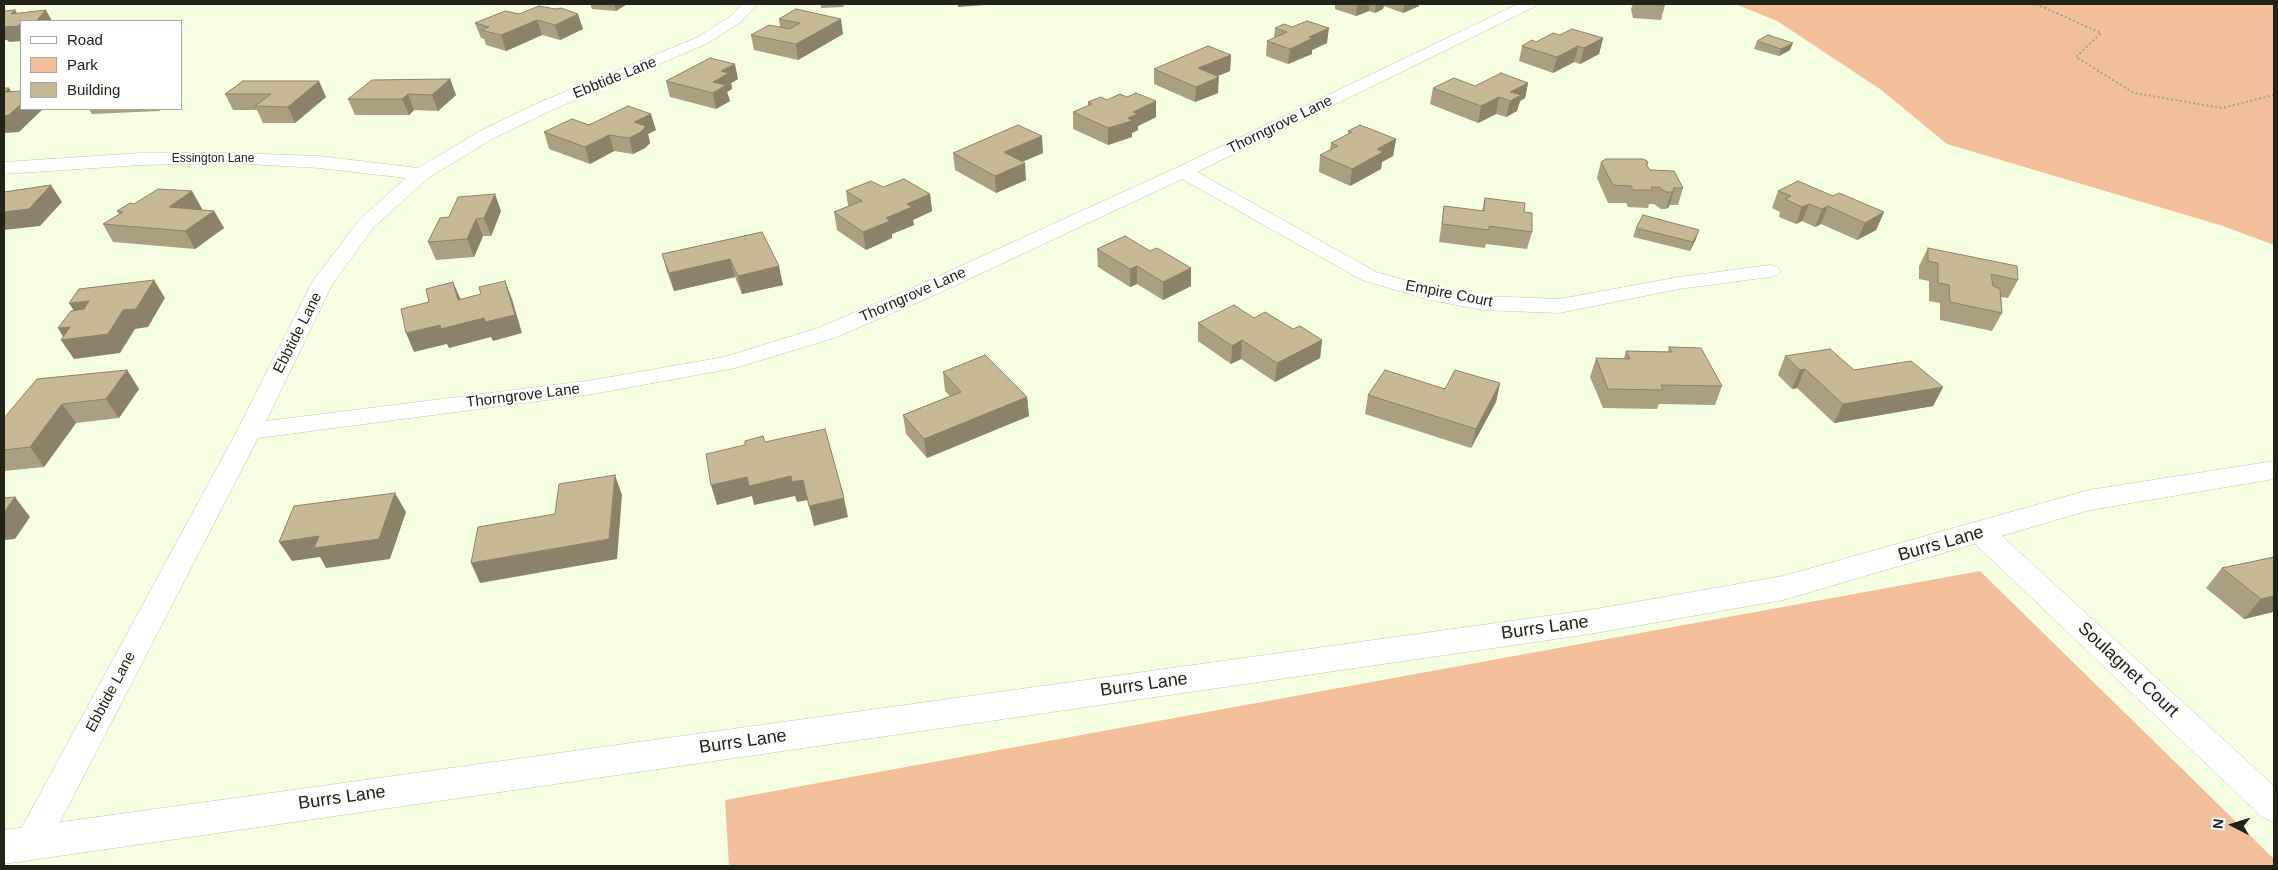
<!DOCTYPE html>
<html>
<head>
<meta charset="utf-8">
<style>
  body { margin:0 }
  #map { position:relative; width:2278px; height:870px; overflow:hidden; background:#f6fee1; font-family:Arial,sans-serif }
  canvas { display:block }
  .frame { position:absolute; inset:0; border:5px solid #202316; pointer-events:none }
  .legend { position:absolute; left:20px; top:20px; width:162px; height:90px; box-sizing:border-box; background:#fff; border:1px solid #a6a7a2; margin:0; padding:6px 9px; list-style:none; font-size:15px; color:#202316 }
  .legend li { display:flex; align-items:center; gap:10px; height:25px }
  .legend b { width:25px; border:1px solid #a6a7a2 }
  .north { position:absolute; left:2208px; top:800px; width:50px; height:50px; -webkit-text-stroke:4px #fff; paint-order:stroke; rotate:275deg; font-size:14px; font-weight:700; line-height:20px; text-align:center; color:#202316 }
  .north::after { content:''; display:block; margin:auto; width:18px; height:22px; background:#202316; clip-path:polygon(50% 0,100% 100%,50% 72%,0 100%) }
</style>
</head>
<body>
<div id="map">
<canvas width="2278" height="870"></canvas>
<div class="frame"></div>
<ul class="legend">
<li><b style="height:6px;background:#fff"></b>Road</li>
<li><b style="height:14px;background:#f2bf9a"></b>Park</li>
<li><b style="height:14px;background:#c7b996"></b>Building</li>
</ul>
<div class="north">N</div>
</div>
<script>
const c = document.querySelector('canvas').getContext('2d');
c.lineJoin = 'round';
function fillPath(path, color) {
  c.fillStyle = color;
  c.fill(path, 'evenodd');
}
function shape(rows) {
  const path = new Path2D();
  for (const r of rows) {
    path.moveTo(r[0], r[1]);
    for (let i = 2; i < r.length; i += 2) path.lineTo(r[i], r[i + 1]);
  }
  return path;
}
function strokePath(path, color, width, dash) {
  c.strokeStyle = color;
  c.lineWidth = width;
  c.lineCap = dash ? 'butt' : 'round';
  c.setLineDash(dash || []);
  c.stroke(path);
}
function drawText(font, color, halo, rows, align = 'center') {
  c.font = font + ' Arial,sans-serif';
  c.lineWidth = 4.5;
  c.setLineDash([]);
  c.textBaseline = 'middle';
  c.strokeStyle = halo;
  c.fillStyle = color;
  for (const [text, x, y, turn = 0] of rows) {
    c.save();
    c.translate(x, y);
    c.rotate((+turn || 0) * Math.PI / 180);
    c.textAlign = isNaN(turn) ? turn : align;
    if (halo) c.strokeText(text, 0, 0);
    c.fillText(text, 0, 0);
    c.restore();
  }
}
fillPath(shape([
  [1735,4,2274,4,2274,245,2223,226,1947,144,1880,89,1777,21],
  [1980,571,2274,859,2274,866,729,866,725,800]
]), '#f2bf9a');
const minor = shape([
  [742,4,757,4,741,22,706,44,552,110,492,139,428,178,374,227,333,283,266,421,593,380,724,357,818,328,921,284,1176,168,1518,4,1536,4,1534,7,1197,172,1376,272,1429,287,1482,296,1559,299,1679,277,1770,265,1777,267,1781,271,1777,275,1770,277,1679,289,1559,313,1482,310,1426,299,1362,280,1182,179,937,294,834,338,735,368,593,394,258,438,44,853,32,858,20,853,15,842,20,831,237,431,312,282,360,219,406,178,319,168,231,163,141,165,4,174,4,162,141,153,231,153,319,156,418,168,480,131,540,102,696,38,731,16,742,4],
  [1981,523,1991,526,2274,786,2274,822,2262,817,1971,540,1967,533,1971,526,1981,523]
]);
const tertiary = shape([
  [2274,461,2274,479,2090,510,1783,600,1590,634,4,864,4,830,1590,610,1783,576,2089,490,2274,461]
]);
strokePath(minor, '#bdc7a3', 1);
strokePath(tertiary, '#bdc7a3', 1);
strokePath(shape([
  [2036,4,2101,33,2076,57,2134,93,2222,108,2274,95]
]), '#9da38c', 2, [2, 2.5]);
fillPath(minor, '#fff');
fillPath(tertiary, '#fff');
fillPath(shape([
  [590,4,634,4,627,4,616,11,592,9],
  [821,4,844,4,843,7,821,8],
  [1335,4,1419,4,1419,6,1403,13,1384,6,1383,9,1375,13,1369,11,1356,16,1335,9],
  [1633,4,1664,4,1665,5,1661,20,1633,18,1631,9],
  [796,9,843,34,798,60,754,50,751,35,780,27,779,19],
  [519,14,583,29,560,40,542,35,506,51,486,45,484,39,481,38,475,23],
  [1275,28,1327,43,1312,50,1312,54,1288,64,1266,56,1267,41,1274,38],
  [1560,35,1603,38,1599,54,1580,64,1574,62,1553,73,1519,61,1522,46],
  [1757,41,1790,50,1779,56,1754,49],
  [1231,55,1230,71,1217,76,1218,93,1195,102,1154,84,1154,69],
  [450,79,456,95,438,111,414,110,409,115,355,115,348,99],
  [738,79,731,83,732,89,727,92,730,101,716,109,670,97,666,81],
  [243,81,326,97,295,123,263,123,257,110,233,110,225,94],
  [1528,83,1525,98,1520,101,1517,111,1506,117,1496,114,1478,123,1430,104,1433,88],
  [1088,102,1156,117,1138,126,1138,130,1132,133,1132,137,1108,145,1073,129,1073,112,1088,106],
  [89,109,162,109,159,111,92,114],
  [589,125,656,130,648,134,650,143,645,148,633,154,614,151,590,164,549,149,544,132],
  [1348,131,1396,139,1393,156,1382,162,1381,169,1350,186,1319,172,1320,155,1330,150,1331,143,1348,134],
  [953,153,1043,153,1022,162,1026,180,996,193,955,170],
  [1601,162,1648,163,1647,166,1650,170,1683,188,1678,205,1669,205,1666,209,1661,209,1654,204,1649,204,1648,208,1628,207,1626,203,1608,203,1597,178],
  [883,187,930,194,932,211,913,220,914,225,892,234,892,238,866,250,837,230,834,212,848,206,846,191],
  [192,191,202,209,200,210,214,211,224,228,195,249,113,242,103,224,119,214,117,211,134,204],
  [1778,191,1833,196,1884,212,1876,230,1857,240,1821,224,1815,227,1802,221,1796,224,1779,217,1780,212,1772,208],
  [1485,198,1524,212,1532,232,1527,249,1486,244,1485,248,1439,242,1444,206,1482,211],
  [501,211,491,236,483,236,474,257,436,260,428,242,440,218],
  [1636,228,1696,239,1690,251,1633,237],
  [762,232,783,285,742,294,735,277,674,291,667,272,662,254],
  [1928,248,2018,280,2008,298,2001,297,2002,313,1992,331,1940,320,1940,303,1929,301,1929,281,1919,279,1919,266],
  [1097,249,1150,251,1191,268,1191,286,1163,300,1137,284,1130,287,1098,267],
  [1254,318,1293,329,1322,340,1320,358,1275,382,1241,359,1231,364,1198,341,1198,323],
  [1669,347,1722,386,1715,405,1659,404,1657,409,1603,408,1590,377,1596,358,1624,358,1626,351,1668,352],
  [1785,356,1854,370,1943,387,1933,406,1834,423,1797,388,1792,389,1778,375],
  [127,370,139,389,119,418,76,423,44,467,4,471,4,418],
  [943,372,1027,397,1029,416,927,458,906,434,903,415,950,396,945,391],
  [1500,383,1496,402,1471,448,1365,414,1368,395],
  [2274,557,2274,614,2273,612,2244,619,2206,588,2222,568]
]), '#ab9f81');
fillPath(shape([
  [614,4,627,4,616,11],
  [958,4,997,4,958,7],
  [1357,4,1370,4,1369,11,1356,16],
  [1376,4,1384,4,1383,9,1375,13],
  [1404,4,1419,4,1419,6,1403,13],
  [15,10,22,21,21,21,21,41,9,42,7,40,4,40,4,25,11,14],
  [46,10,52,21,31,21],
  [578,14,583,29,560,40,555,25],
  [841,19,843,34,798,60,796,44],
  [537,20,542,35,506,51,501,35],
  [1329,28,1327,43,1312,50,1312,54,1288,64,1290,49,1309,37],
  [1603,38,1599,54,1580,64,1584,48],
  [1793,43,1790,50,1779,56,1781,49],
  [1578,46,1574,62,1553,73,1557,57],
  [1231,55,1230,71,1198,84,1198,68],
  [735,64,738,79,731,83,732,89,727,92,730,101,716,109,713,93,713,82,721,71],
  [1219,77,1218,93,1195,102,1196,87],
  [450,79,456,95,438,111,432,95],
  [319,81,326,97,295,123,288,107],
  [1528,83,1525,98,1520,101,1517,111,1506,117,1510,101,1510,92],
  [9,88,19,104,5,92],
  [408,94,414,110,409,115,402,99],
  [1499,97,1496,114,1478,123,1481,106],
  [1156,101,1156,117,1138,126,1138,130,1132,133,1132,137,1108,145,1108,128,1128,118,1133,112],
  [21,104,21,109,43,109,19,132,4,133,4,116],
  [651,114,656,130,648,134,650,143,645,148,633,154,629,138,634,122],
  [609,135,614,151,590,164,585,147],
  [1042,136,1043,153,1005,169,1004,152],
  [1396,139,1393,156,1382,162,1381,169,1350,186,1352,169,1377,149],
  [1025,163,1026,180,996,193,995,176],
  [51,185,62,202,40,226,4,230,4,212],
  [1674,190,1669,207,1666,209,1672,192],
  [192,191,202,209,179,225,169,207],
  [495,194,501,211,491,236,484,218],
  [930,194,932,211,913,220,914,225,892,234,892,238,866,250,863,232,886,218,907,204],
  [1809,204,1802,221,1796,224,1802,207],
  [1828,206,1821,224,1815,227,1822,209],
  [214,211,224,228,195,249,185,231],
  [1884,212,1876,230,1857,240,1865,223],
  [476,219,483,236,474,257,467,239],
  [1699,230,1696,239,1690,251,1693,242],
  [730,259,735,277,674,291,669,273],
  [779,266,783,285,742,294,738,276],
  [1137,266,1137,284,1130,287,1130,269],
  [1191,268,1191,286,1163,300,1163,282],
  [154,280,165,298,148,327,135,329,120,353,74,359,61,340,65,340,58,328,123,310],
  [505,281,512,299,522,333,493,341,491,337,449,348,447,344,414,352,406,333,440,325],
  [453,282,461,300,458,300],
  [89,301,81,322,69,303],
  [1242,340,1241,359,1231,364,1232,346],
  [1322,340,1320,358,1275,382,1277,363],
  [1805,369,1797,388,1792,389,1800,370],
  [127,370,139,389,119,418,106,399],
  [1500,383,1496,402,1471,448,1476,429],
  [1943,387,1933,406,1834,423,1843,404],
  [1027,397,1029,416,927,458,924,439],
  [62,404,76,423,44,467,30,447],
  [615,475,622,495,617,559,480,583,471,563,609,539],
  [791,476,803,480,808,500,797,502,795,496,754,505,752,496,717,505,711,485,747,477],
  [395,493,406,512,390,559,326,568,320,557,292,561,279,542],
  [15,497,30,517,15,539,4,540,4,512],
  [844,498,848,517,814,526,809,506],
  [2274,596,2274,610,2273,612,2244,619,2261,599]
]), '#8b8269');
const building = shape([
  [1645,4,1664,4,1665,5,1645,4],
  [539,6,555,9,561,8,578,14,555,25,537,20,501,35,481,30,489,27,475,23,505,11,519,14,539,6],
  [796,9,841,19,796,44,751,35,769,25,790,29,800,23,779,19,796,9],
  [15,10,11,14,46,10,36,21,21,21,21,23,19,26,4,27,4,11,15,10],
  [1307,21,1329,28,1309,37,1313,38,1290,49,1267,41,1287,32,1275,28,1284,24,1292,27,1307,21],
  [1572,29,1603,38,1584,48,1578,46,1557,57,1522,46,1532,40,1536,42,1553,33,1560,35,1572,29],
  [1768,35,1793,43,1781,49,1757,41,1768,35],
  [1208,46,1231,55,1198,68,1219,77,1196,87,1154,69,1208,46],
  [710,58,735,64,721,71,729,73,713,82,726,85,713,93,666,81,710,58],
  [1501,73,1528,83,1510,92,1521,95,1510,101,1499,97,1481,106,1433,88,1454,78,1475,86,1501,73],
  [450,79,432,95,408,94,402,99,348,99,372,80,450,79],
  [243,81,319,81,288,107,255,106,271,94,225,94,243,81],
  [4,88,9,88,5,92,21,91,21,104,9,115,4,116,4,88],
  [1136,93,1156,101,1133,112,1138,114,1128,118,1132,121,1108,128,1073,112,1092,104,1088,102,1101,97,1107,100,1120,94,1127,97,1136,93],
  [628,106,651,114,634,122,646,126,641,132,629,138,609,135,585,147,544,132,572,119,589,125,628,106],
  [1018,125,1042,136,1004,152,1025,163,995,176,953,153,1018,125],
  [1360,125,1396,139,1377,149,1383,152,1352,169,1320,155,1338,146,1331,143,1352,132,1348,131,1360,125],
  [1606,159,1643,159,1647,161,1648,163,1646,164,1650,170,1674,171,1683,188,1673,188,1674,190,1672,192,1666,192,1659,187,1651,187,1653,190,1633,190,1631,186,1613,185,1601,162,1606,159],
  [904,179,930,194,907,204,912,207,886,218,890,221,863,232,834,212,862,201,846,191,871,181,883,187,904,179],
  [1798,181,1833,196,1839,193,1884,212,1865,223,1828,206,1822,209,1809,204,1802,207,1785,199,1791,196,1778,191,1798,181],
  [51,185,29,209,4,212,4,192,51,185],
  [158,189,192,191,169,207,214,211,185,231,103,224,123,212,117,211,130,203,134,204,158,189],
  [495,194,484,218,476,219,467,239,428,242,440,218,449,217,458,197,495,194],
  [1485,198,1525,203,1524,212,1532,213,1532,232,1489,226,1489,230,1442,224,1444,206,1484,211,1485,198],
  [1643,215,1699,230,1693,242,1636,228,1643,215],
  [762,232,779,266,738,276,730,259,669,273,662,254,762,232],
  [1125,236,1150,251,1157,248,1191,268,1163,282,1137,266,1130,269,1097,249,1125,236],
  [1928,248,2017,266,2018,280,1991,274,1993,286,2000,289,2002,313,1950,302,1949,285,1938,283,1938,263,1928,261,1928,248],
  [154,280,136,309,123,310,108,334,61,340,70,327,58,328,71,311,84,309,89,301,69,303,79,289,154,280],
  [505,281,515,315,485,322,484,318,441,329,440,325,406,333,401,309,429,302,426,289,453,282,458,300,481,294,479,287,505,281],
  [1234,305,1254,318,1265,312,1293,329,1300,326,1322,340,1277,363,1242,340,1232,346,1198,323,1234,305],
  [1669,347,1701,348,1722,386,1661,385,1663,390,1608,389,1596,358,1630,359,1626,351,1672,352,1669,347],
  [1830,349,1854,370,1911,361,1943,387,1843,404,1805,369,1800,370,1785,356,1830,349],
  [985,355,1027,397,924,439,903,415,961,392,943,372,985,355],
  [127,370,106,399,62,404,30,447,4,450,4,418,37,379,127,370],
  [1385,370,1445,389,1455,370,1500,383,1476,429,1368,395,1385,370],
  [825,429,844,498,809,506,803,480,792,482,791,476,749,486,747,477,711,485,706,454,745,445,745,441,763,436,765,442,825,429],
  [615,475,609,539,471,563,478,527,555,514,559,484,615,475],
  [395,493,379,539,314,548,319,536,279,542,294,506,395,493],
  [15,497,4,512,4,498,15,497],
  [2274,557,2274,596,2261,599,2222,568,2274,557]
]);
fillPath(building, '#c7b996');
strokePath(building, '#8b8269', 1);
drawText('12px', '#202316', '#fff', [
  ["Essington Lane",213,159]
]);
drawText('15px', '#202316', '#fff', [
  ["Ebbtide Lane",615,78,-22],
  ["Thorngrove Lane",1280,125,-26],
  ["Empire Court",1449,294,11],
  ["Thorngrove Lane",913,295,-24],
  ["Ebbtide Lane",298,333,-63],
  ["Thorngrove Lane",523,396,-7],
  ["Ebbtide Lane",111,692,-62]
]);
drawText('18px', '#202316', '#fff', [
  ["Burrs Lane",1941,544,-16],
  ["Burrs Lane",1545,628,-8],
  ["Soulagnet Court",2128,670,43],
  ["Burrs Lane",1144,685,-8],
  ["Burrs Lane",743,742,-8],
  ["Burrs Lane",342,798,-8]
]);
</script>
</body>
</html>
